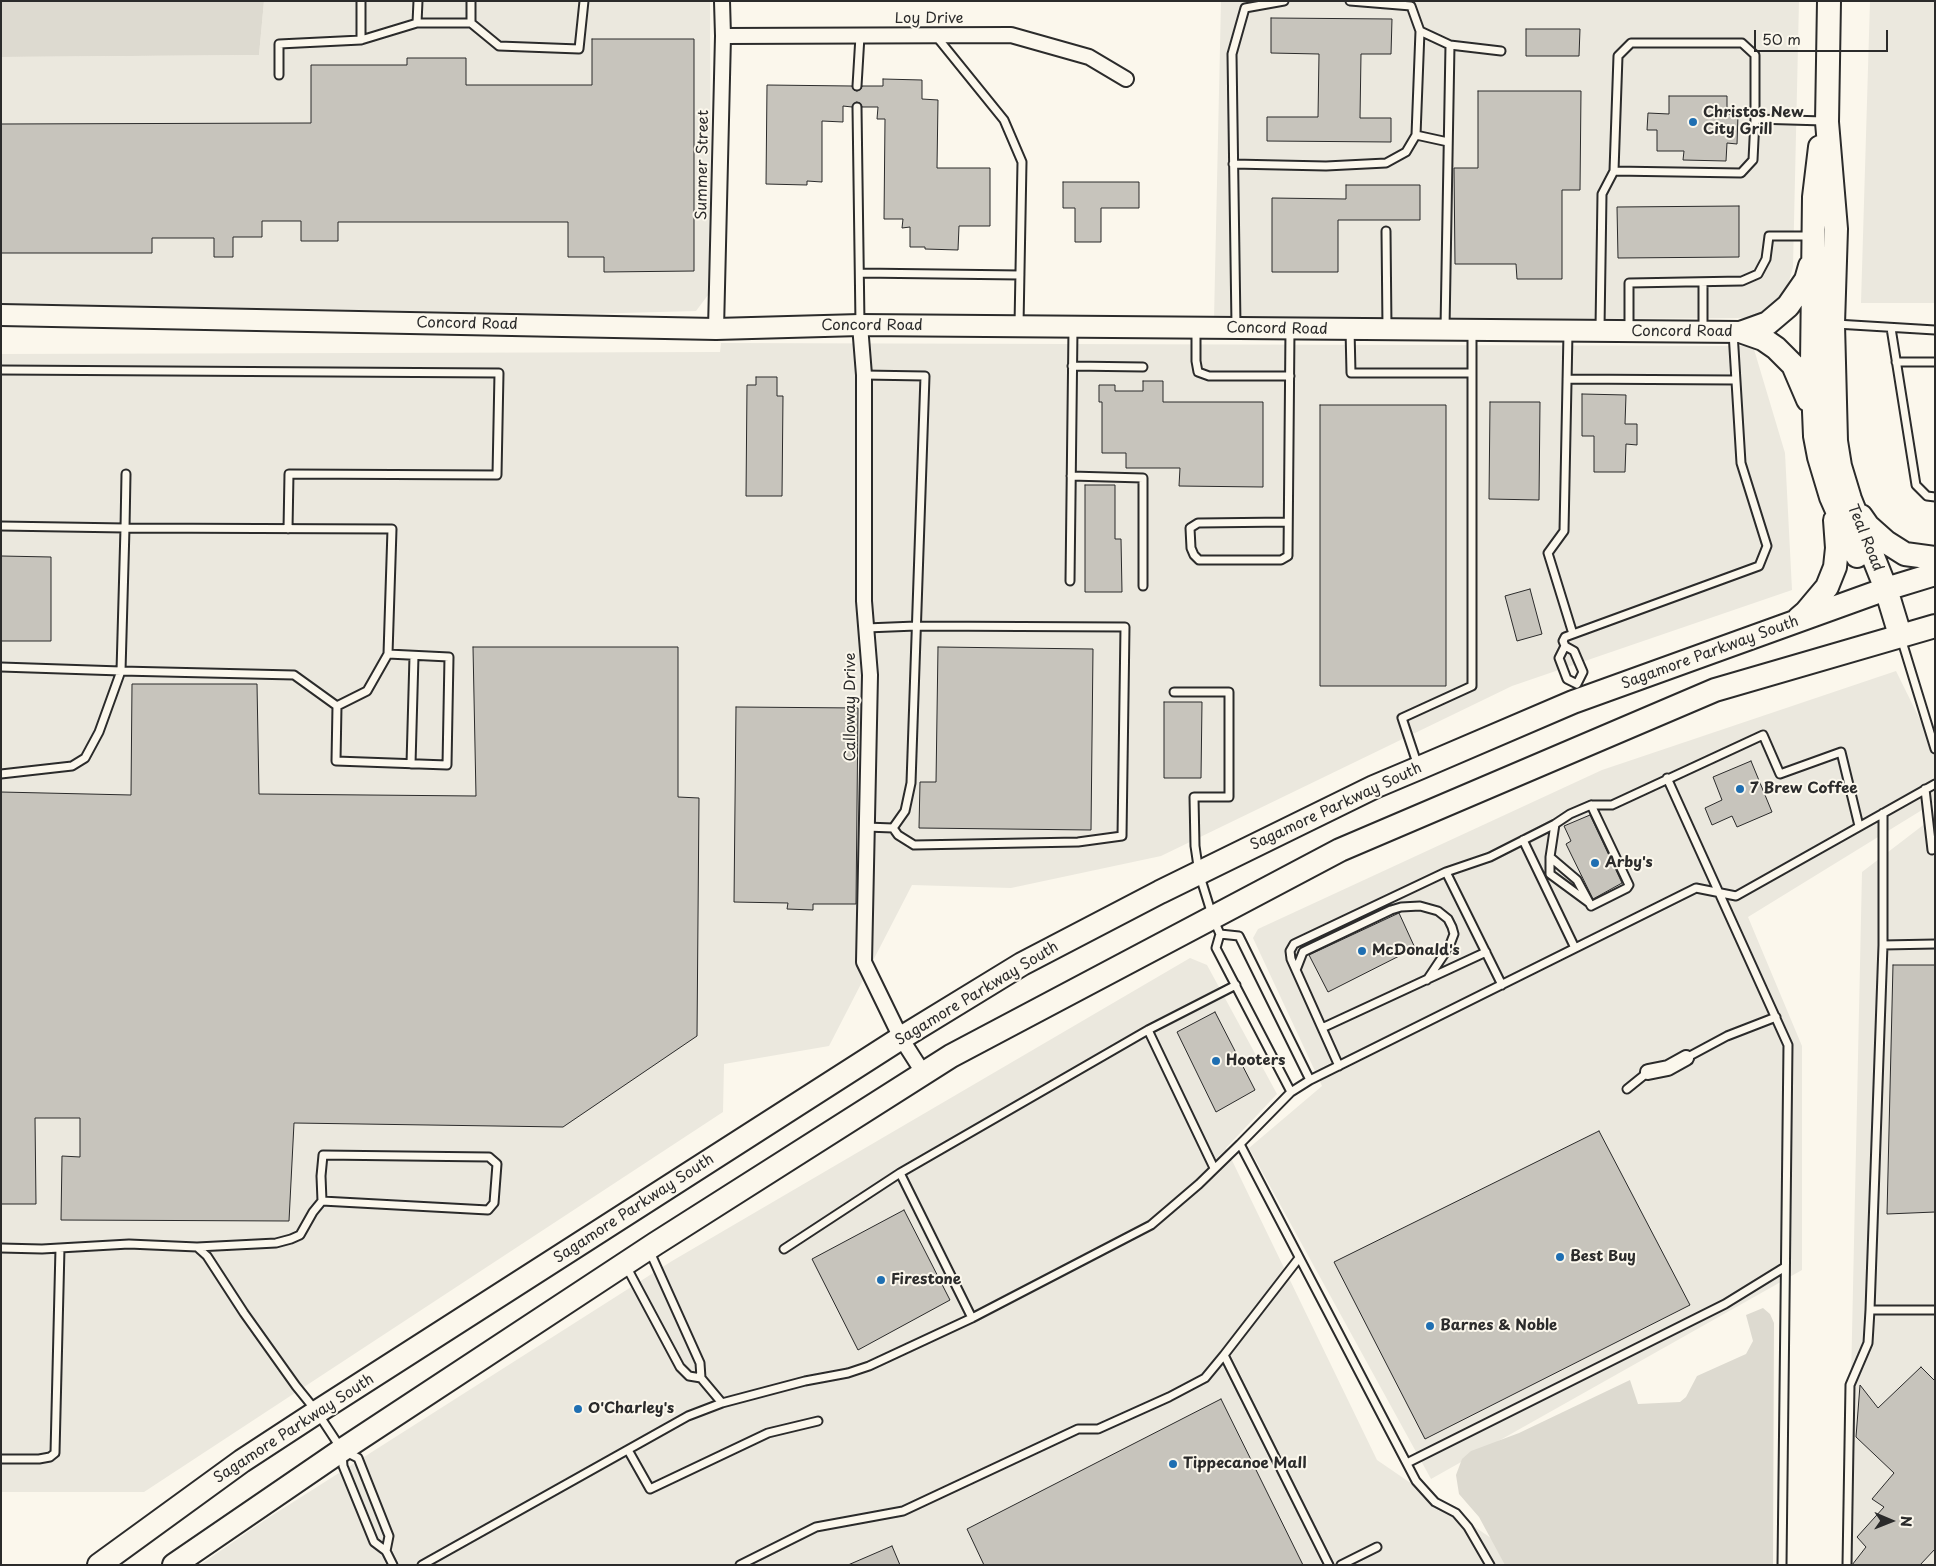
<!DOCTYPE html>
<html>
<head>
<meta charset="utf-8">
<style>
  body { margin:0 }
  #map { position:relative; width:1936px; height:1566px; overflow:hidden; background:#fbf7ec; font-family:"Playpen Sans",sans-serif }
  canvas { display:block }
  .frame { position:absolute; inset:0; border:2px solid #2b2b2b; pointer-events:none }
  .north { position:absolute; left:1866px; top:1496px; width:50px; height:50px; -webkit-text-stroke:4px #fbf7ec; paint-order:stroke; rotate:91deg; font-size:14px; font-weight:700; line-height:20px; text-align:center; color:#2b2b2b }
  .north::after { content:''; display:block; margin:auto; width:18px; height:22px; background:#2b2b2b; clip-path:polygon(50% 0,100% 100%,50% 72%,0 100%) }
  .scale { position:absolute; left:1754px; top:30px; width:134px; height:22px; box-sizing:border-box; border:2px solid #2b2b2b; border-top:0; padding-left:6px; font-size:15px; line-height:18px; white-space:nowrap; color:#2b2b2b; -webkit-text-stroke:4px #fbf7ec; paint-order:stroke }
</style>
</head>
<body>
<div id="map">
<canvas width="1936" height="1566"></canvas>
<div class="frame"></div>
<div class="north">N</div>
<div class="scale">50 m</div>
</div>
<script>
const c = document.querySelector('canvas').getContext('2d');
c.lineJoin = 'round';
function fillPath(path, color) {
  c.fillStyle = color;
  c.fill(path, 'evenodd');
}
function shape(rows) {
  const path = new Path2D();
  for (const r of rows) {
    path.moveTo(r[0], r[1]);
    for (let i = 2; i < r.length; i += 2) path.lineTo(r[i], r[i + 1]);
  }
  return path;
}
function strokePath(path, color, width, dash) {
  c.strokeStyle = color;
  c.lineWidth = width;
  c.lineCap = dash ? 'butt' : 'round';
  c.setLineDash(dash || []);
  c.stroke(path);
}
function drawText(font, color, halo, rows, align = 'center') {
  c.font = font + ' "Playpen Sans",sans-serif';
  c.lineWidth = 4;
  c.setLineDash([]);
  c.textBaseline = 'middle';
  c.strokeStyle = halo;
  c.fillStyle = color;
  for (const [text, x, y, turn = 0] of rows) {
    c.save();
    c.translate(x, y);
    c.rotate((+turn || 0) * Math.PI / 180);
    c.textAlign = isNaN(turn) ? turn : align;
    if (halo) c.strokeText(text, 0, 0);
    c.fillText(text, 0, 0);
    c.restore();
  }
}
fillPath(shape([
  [264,1,710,1,711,245,708,295,696,311,585,314,1,304,1,57,259,55],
  [1221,1,1799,1,1793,267,1783,303,1748,318,1592,319,1214,319],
  [1870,1,1935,1,1935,303,1861,303],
  [721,343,1753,346,1785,453,1792,590,1512,686,1161,856,1011,888,912,885,829,1046,724,1064,723,1112,144,1492,1,1492,1,354,720,352],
  [1896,671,1935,750,1935,802,1748,917,1802,1046,1802,1270,1431,1479,1249,1148,1322,1086,1253,938,1258,929,1602,770],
  [1935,816,1935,1565,1847,1565,1862,872],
  [1190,958,1207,965,1277,1094,1226,1148,1377,1460,1507,1549,1515,1565,200,1565,265,1520,672,1261]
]), '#ebe8de');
fillPath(shape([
  [1,1,264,1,259,55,1,57],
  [1763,1308,1770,1314,1774,1323,1773,1565,1505,1565,1479,1517,1459,1494,1456,1475,1462,1459,1471,1451,1519,1433,1630,1380,1638,1404,1680,1402,1686,1397,1697,1376,1746,1354,1753,1341,1746,1315]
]), '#dddad0');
const building = shape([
  [1271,18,1392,19,1391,54,1361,54,1360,118,1391,118,1391,142,1267,141,1267,117,1318,117,1319,54,1271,53,1271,18],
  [1526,29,1580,29,1579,56,1526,56,1526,29],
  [592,39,694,39,694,271,604,272,604,257,568,257,568,222,338,222,338,241,301,241,301,221,262,221,262,237,233,237,233,257,214,257,214,238,152,238,152,253,1,253,1,124,311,123,311,65,407,65,407,58,466,58,466,85,592,85,592,39],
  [883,79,922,80,922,99,938,100,937,168,990,168,990,226,959,226,958,250,925,249,925,247,910,247,910,227,902,228,903,219,884,219,885,119,877,119,878,107,862,107,860,103,856,102,852,107,843,106,843,122,822,121,822,182,807,181,807,185,766,184,767,85,852,86,854,90,857,91,861,89,862,86,883,86,883,79],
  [1478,91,1581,91,1580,190,1562,190,1562,279,1517,279,1516,264,1455,264,1454,168,1478,168,1478,91],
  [1669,96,1727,96,1727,114,1738,115,1737,144,1727,143,1726,161,1683,160,1684,151,1657,151,1657,130,1647,130,1648,113,1669,114,1669,96],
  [1063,182,1139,182,1139,208,1101,208,1101,242,1075,242,1075,208,1063,208,1063,182],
  [1346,185,1420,185,1420,220,1338,220,1338,272,1272,272,1272,198,1346,199,1346,185],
  [1739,206,1739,257,1618,258,1617,207,1739,206],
  [756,377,777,377,777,396,783,396,782,496,746,496,747,385,756,385,756,377],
  [1143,381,1163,381,1163,402,1263,402,1263,487,1179,486,1180,468,1126,468,1126,453,1102,453,1102,402,1099,402,1099,385,1115,385,1115,391,1143,391,1143,381],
  [1582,394,1626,395,1625,424,1637,424,1637,445,1626,444,1625,472,1594,472,1594,436,1582,436,1582,394],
  [1490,402,1540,402,1539,500,1489,499,1490,402],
  [1320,405,1446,405,1446,686,1320,686,1320,405],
  [1085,485,1115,485,1115,539,1121,539,1122,592,1085,592,1085,485],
  [1,556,51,557,51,641,1,641,1,556],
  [1530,589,1542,634,1517,641,1505,596,1530,589],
  [473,647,678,647,678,797,699,798,697,1036,563,1127,294,1123,289,1221,61,1220,62,1156,80,1157,80,1118,35,1118,36,1204,1,1204,1,792,131,795,132,684,257,684,259,794,476,796,473,647],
  [938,647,1093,649,1091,830,919,828,920,782,936,782,938,647],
  [1164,702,1202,702,1201,778,1164,778,1164,702],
  [736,707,858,708,856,904,813,904,813,910,787,909,788,903,734,902,736,707],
  [1751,761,1772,812,1737,827,1732,816,1712,825,1705,808,1722,800,1713,777,1751,761],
  [1590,815,1622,883,1593,899,1566,844,1571,841,1564,826,1590,815],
  [1399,913,1415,948,1328,992,1309,955,1399,913],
  [1893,965,1935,965,1935,1212,1887,1214,1893,965],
  [1215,1012,1255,1090,1216,1112,1177,1032,1215,1012],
  [1599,1131,1690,1305,1425,1439,1334,1262,1599,1131],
  [904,1210,950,1300,858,1350,812,1259,904,1210],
  [1921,1367,1935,1381,1935,1549,1920,1565,1852,1565,1866,1547,1857,1537,1884,1507,1872,1499,1894,1473,1856,1437,1860,1385,1878,1408,1921,1367],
  [1221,1399,1303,1565,984,1565,967,1529,1221,1399],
  [892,1546,900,1565,848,1565,892,1546]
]);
fillPath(building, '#c7c4bc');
strokePath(building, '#2b2b2b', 1);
const lane = shape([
  [361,1,361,40,417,23],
  [418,1,417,23,471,23,499,46,579,49,584,1],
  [1350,1,1411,6,1420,31,1450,45,1501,51],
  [471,23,471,1],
  [936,36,1004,120,1022,162,1019,325],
  [279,75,279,44,361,40],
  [857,86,860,36],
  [857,107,860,324],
  [1416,135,1448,142],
  [1233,164,1326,166,1386,163,1406,152,1416,135,1420,31],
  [1614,171,1741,173,1753,160,1755,119],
  [1386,231,1387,328],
  [860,273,1020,275],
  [1703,282,1703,331],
  [1836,324,1935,330],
  [1236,325,1232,54,1245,8,1284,1],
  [1196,328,1196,361,1198,372,1209,376,1290,376],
  [1445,328,1450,45],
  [1600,328,1602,194,1614,171,1618,56,1631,43,1742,43,1755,55,1755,119,1824,121],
  [1891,328,1916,485,1927,496,1935,497],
  [1350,329,1351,373,1472,373],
  [1629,329,1629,283,1742,281,1758,274,1766,259,1769,236,1810,236],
  [1568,333,1564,531,1548,553,1573,634],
  [1896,362,1935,362],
  [1072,366,1143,367],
  [1,370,499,373,497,475,289,474,288,529],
  [864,375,925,376,911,783,905,811,893,828],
  [1567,379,1735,380],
  [1071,476,1143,478,1143,586],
  [1288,522,1198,523,1190,528,1191,548,1194,555,1199,560,1281,560,1288,556,1290,329],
  [1,526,125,528,126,474],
  [1070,581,1073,329],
  [866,628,916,626,1125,627,1122,836,1078,842,914,845,898,835,893,828,866,827],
  [1901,638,1935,749],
  [1565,646,1574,651,1583,672,1577,684,1567,679,1559,658,1565,646,1563,641,1565,637,1759,566,1767,546,1741,463,1733,332],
  [1,667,121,671,99,732,85,758,72,766,1,774],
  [1174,692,1229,692,1229,797,1194,797,1195,846,1199,873,1213,918,1220,934,1216,948,1291,1092],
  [337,706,367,691,388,654,449,657,447,765,336,761,337,706,294,675,121,671,125,528,392,529,388,654],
  [411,764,414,656],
  [1418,766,1402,718,1472,686,1472,331],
  [1667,778,1788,1045,1782,1565],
  [1925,789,1932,850,1935,848],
  [1591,805,1629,885,1627,888,1591,906,1577,880,1550,857,1555,824,1570,814,1591,805,1612,805,1763,735,1780,774,1841,752,1859,826],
  [1883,813,1883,945,1935,944],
  [1523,840,1575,948],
  [1550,857,1550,874,1588,902],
  [1446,872,1502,985],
  [1220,934,1239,936,1310,1080],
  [1296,970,1303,952,1307,950,1391,910,1401,907,1420,906,1438,911,1448,919,1452,927,1454,934,1449,947,1427,980],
  [1322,1028,1486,952],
  [1148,1030,1214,1168],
  [1686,1058,1727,1036,1776,1017],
  [1339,1066,1291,959,1290,951,1294,944,1446,872,1490,857,1555,824],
  [1627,1089,1648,1072],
  [1240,1144,1291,1092,1310,1080,1696,888,1736,896,1935,784],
  [197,1247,276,1243,291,1239,300,1235,313,1212,322,1201,488,1210,494,1203,497,1164,489,1157,323,1155,321,1176,322,1201],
  [1,1248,42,1249,129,1244,197,1247,207,1256,244,1313,296,1386,317,1412,342,1450,358,1458,389,1536,386,1551],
  [784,1249,900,1173],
  [650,1252,700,1363,701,1378,722,1403,805,1381,848,1373,869,1366,972,1318,1151,1225,1199,1184,1240,1144,1416,1481,1435,1502,1456,1513,1468,1527,1490,1565],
  [1299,1258,1224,1355,1329,1565],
  [626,1266,680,1367,689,1376,701,1378],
  [1870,1310,1883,945],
  [972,1318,900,1173,1148,1030,1236,985],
  [628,1450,650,1489,768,1433,818,1421],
  [342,1454,343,1466,374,1542,386,1551,393,1565],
  [1,1459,39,1459,50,1457,55,1453,60,1248],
  [1407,1463,1725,1304,1785,1267],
  [422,1565,688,1416,722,1403],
  [740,1565,816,1527,903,1511,1078,1429,1098,1429,1169,1397,1205,1378,1224,1355],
  [1341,1565,1377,1547],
  [1847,1565,1850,1385,1868,1343,1870,1310,1935,1310]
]);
const street = shape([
  [723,36,1011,35,1089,57,1126,79],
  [860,325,864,375,864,601,870,675,864,962,901,1038,924,1074],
  [716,329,723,36,722,1],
  [1648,1072,1668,1068,1686,1058]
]);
const secondary = shape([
  [1,315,716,329,860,325,1743,332]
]);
const primary = shape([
  [1829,1,1827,122,1836,229,1833,324,1836,441,1840,466,1850,499,1886,589,1900,635],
  [1820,147,1814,197,1812,363,1815,436,1819,457,1831,497,1857,556],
  [1743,332,1763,339,1776,348,1793,365,1808,400],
  [1743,332,1768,323,1788,306,1806,280,1810,266],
  [1861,516,1868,526,1886,542,1905,554,1935,558],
  [1799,618,1806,612,1827,587,1835,567,1837,548,1835,520],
  [99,1565,242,1461,317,1412,901,1038,1022,964,1160,892,1374,787,1419,768,1573,702,1886,589,1935,574],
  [174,1565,342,1450,655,1244,951,1056,1340,850,1715,690,1935,626]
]);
strokePath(lane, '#2b2b2b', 11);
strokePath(street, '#2b2b2b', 18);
strokePath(secondary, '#2b2b2b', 24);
strokePath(primary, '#2b2b2b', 26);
strokePath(lane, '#fbf7ec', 7);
strokePath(street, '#fbf7ec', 14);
strokePath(secondary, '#fbf7ec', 20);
strokePath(primary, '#fbf7ec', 22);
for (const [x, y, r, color] of [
  [1693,122,5,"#1f6fb2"],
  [1740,789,5,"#1f6fb2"],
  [1595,863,5,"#1f6fb2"],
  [1362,951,5,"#1f6fb2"],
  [1216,1061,5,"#1f6fb2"],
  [1560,1257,5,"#1f6fb2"],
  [881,1280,5,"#1f6fb2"],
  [1430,1326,5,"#1f6fb2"],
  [578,1409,5,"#1f6fb2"],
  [1173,1464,5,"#1f6fb2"]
]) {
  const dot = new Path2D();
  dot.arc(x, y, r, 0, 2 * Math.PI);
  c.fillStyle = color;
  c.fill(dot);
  strokePath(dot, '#fbf7ec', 2);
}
drawText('15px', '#2b2b2b', '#fbf7ec', [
  ["Loy Drive",929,19],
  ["Summer Street",703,165,-89],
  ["Concord Road",467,324,1],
  ["Concord Road",872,326],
  ["Concord Road",1277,329,1],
  ["Concord Road",1682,332],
  ["Teal Road",1865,538,68],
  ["Sagamore Parkway South",1710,653,-20],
  ["Calloway Drive",851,707,-90],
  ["Sagamore Parkway South",1336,807,-25],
  ["Sagamore Parkway South",977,994,-31],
  ["Sagamore Parkway South",634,1209,-33],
  ["Sagamore Parkway South",294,1429,-33]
]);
drawText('bold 15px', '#2b2b2b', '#fbf7ec', [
  ["Christos New",1703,113],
  ["City Grill",1703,130],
  ["7 Brew Coffee",1750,789],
  ["Arby's",1605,863],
  ["McDonald's",1372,951],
  ["Hooters",1226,1061],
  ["Best Buy",1570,1257],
  ["Firestone",891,1280],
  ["Barnes & Noble",1440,1326],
  ["O'Charley's",588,1409],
  ["Tippecanoe Mall",1183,1464]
], 'left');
</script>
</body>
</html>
